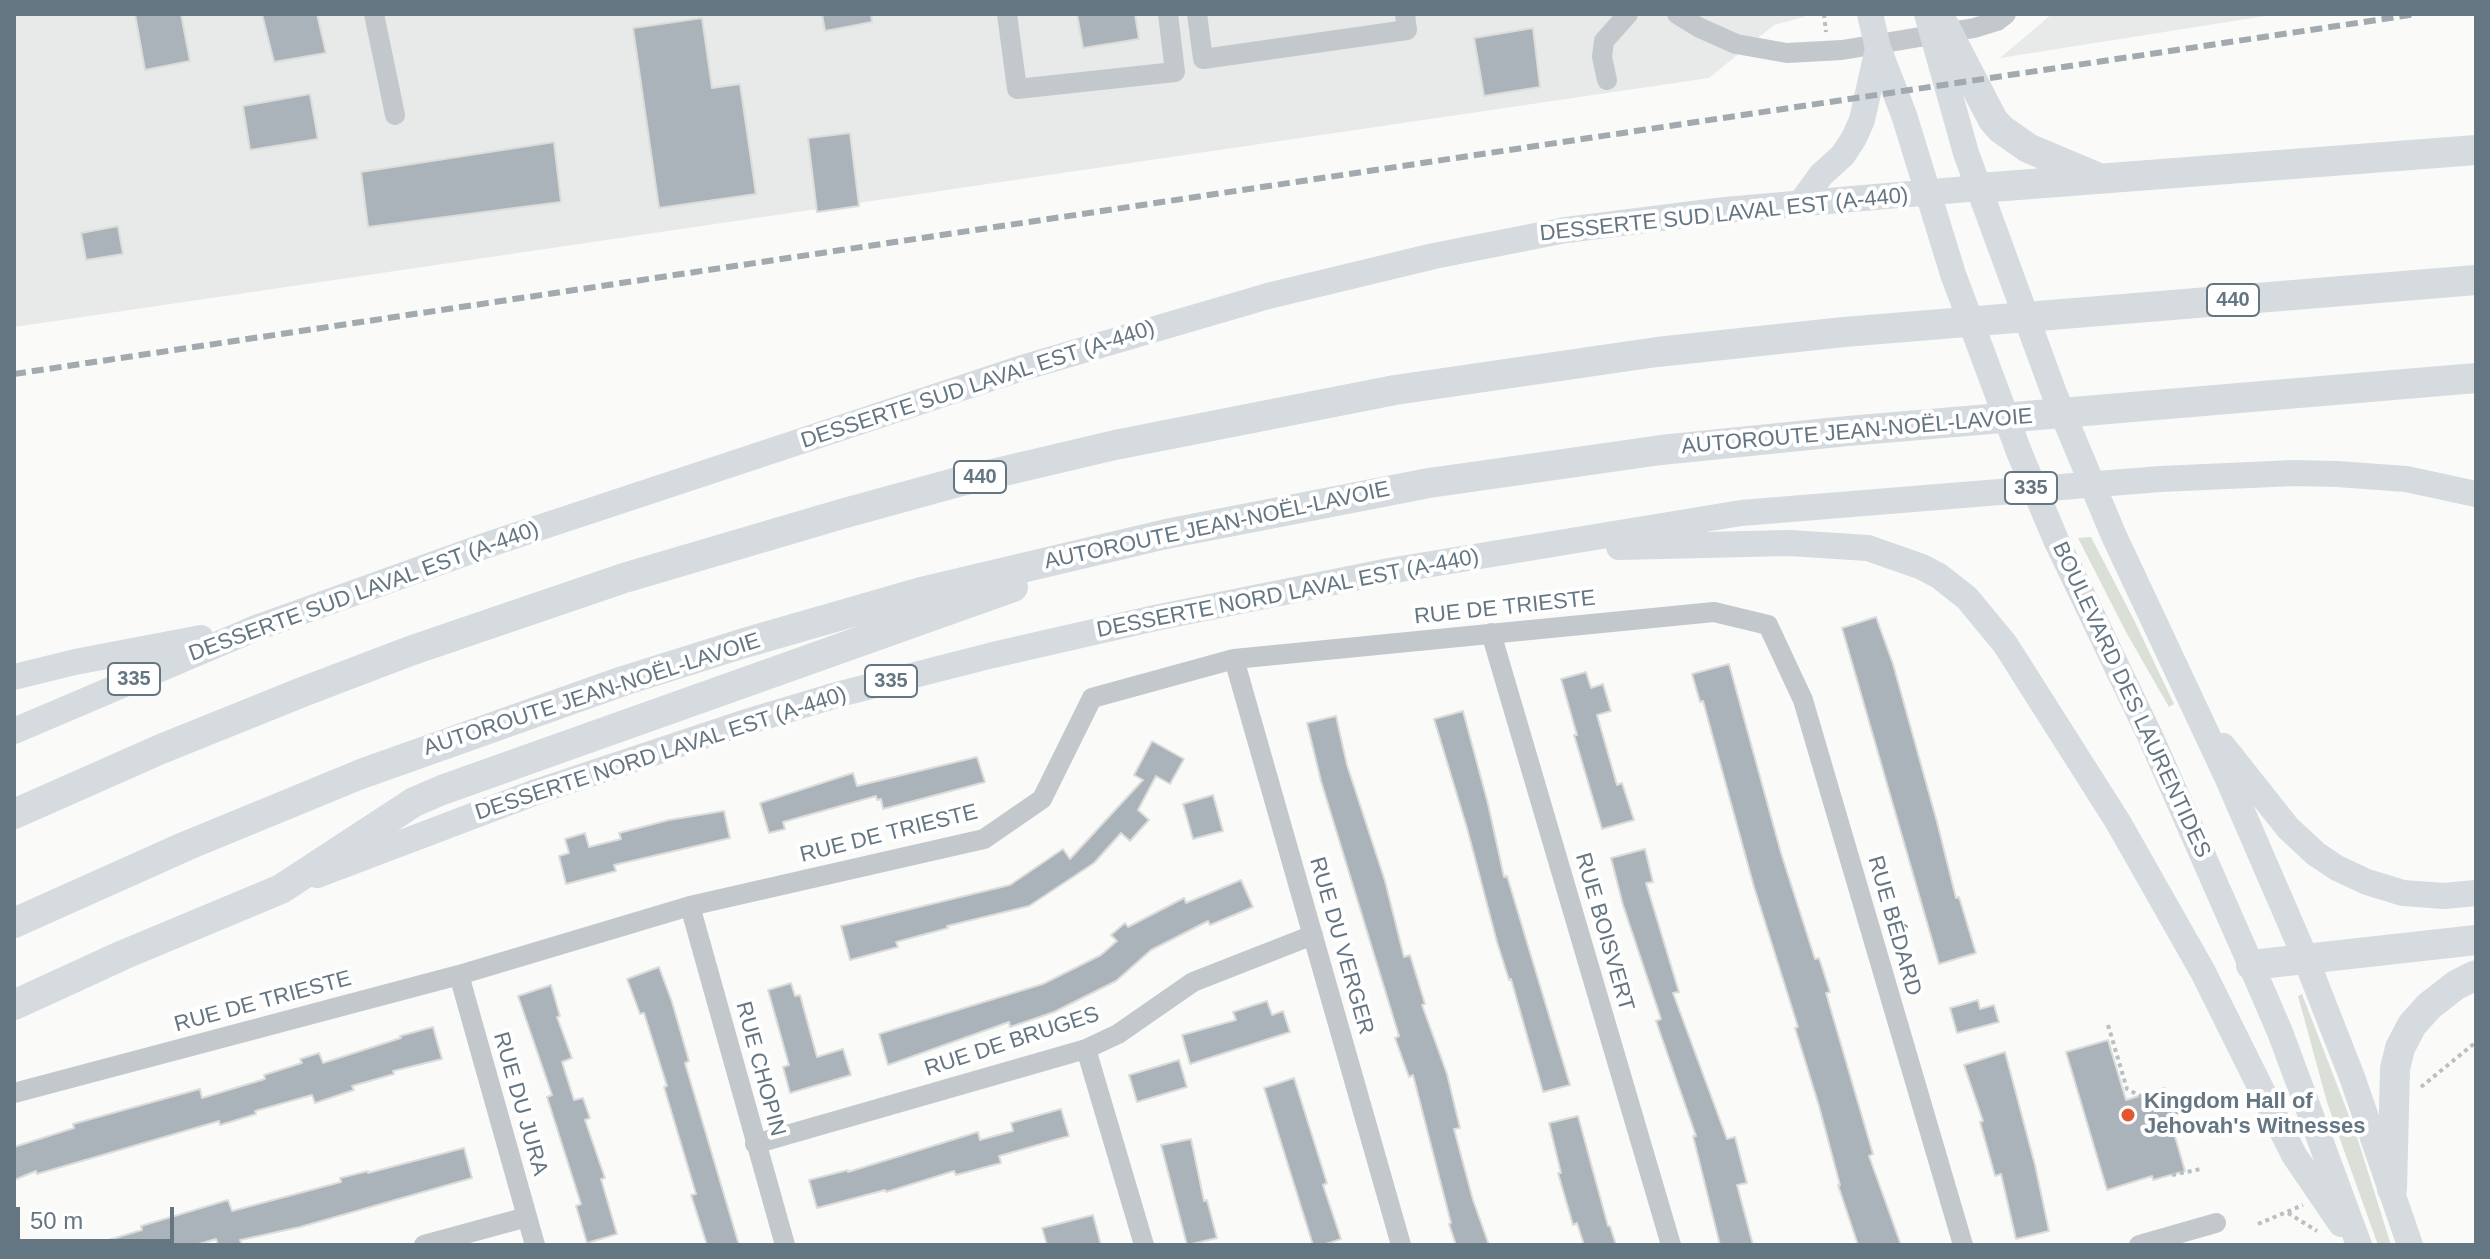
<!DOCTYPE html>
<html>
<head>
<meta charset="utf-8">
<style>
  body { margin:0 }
  #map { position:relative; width:2490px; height:1259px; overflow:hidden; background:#fafaf8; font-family:Helvetica,sans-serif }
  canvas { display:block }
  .frame { position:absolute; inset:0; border:16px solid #657683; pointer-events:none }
  .scale { position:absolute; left:16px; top:1207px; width:158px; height:36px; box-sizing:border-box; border:4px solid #657683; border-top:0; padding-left:10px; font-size:24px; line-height:28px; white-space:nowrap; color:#657683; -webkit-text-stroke:6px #fff; paint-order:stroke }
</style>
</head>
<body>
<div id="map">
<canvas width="2490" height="1259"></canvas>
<div class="frame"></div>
<div class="scale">50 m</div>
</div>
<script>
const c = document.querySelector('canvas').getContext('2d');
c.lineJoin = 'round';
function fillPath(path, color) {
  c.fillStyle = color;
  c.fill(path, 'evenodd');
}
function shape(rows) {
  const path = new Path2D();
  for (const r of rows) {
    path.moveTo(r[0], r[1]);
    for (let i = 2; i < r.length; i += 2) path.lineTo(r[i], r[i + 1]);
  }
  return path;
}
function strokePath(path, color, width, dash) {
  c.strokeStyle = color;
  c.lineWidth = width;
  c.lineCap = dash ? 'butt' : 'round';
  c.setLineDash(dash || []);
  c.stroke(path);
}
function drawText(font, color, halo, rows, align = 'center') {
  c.font = font + ' Helvetica,sans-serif';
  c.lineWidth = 8;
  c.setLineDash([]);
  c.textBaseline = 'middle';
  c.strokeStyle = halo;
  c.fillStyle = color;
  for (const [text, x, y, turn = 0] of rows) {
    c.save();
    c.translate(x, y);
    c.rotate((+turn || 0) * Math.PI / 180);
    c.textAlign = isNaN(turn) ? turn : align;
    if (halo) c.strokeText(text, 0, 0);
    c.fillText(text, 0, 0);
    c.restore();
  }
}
fillPath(shape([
  [14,14,1804,14,1804,17,1774,25,1709,78,14,327],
  [2052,14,2278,14,2000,58]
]), '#e8e9e9');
fillPath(shape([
  [2091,537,2134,620,2174,704,2169,707,2126,632,2078,538],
  [2302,994,2356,1134,2391,1245,2378,1245,2346,1156,2327,1102,2298,996]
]), '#dadfd7');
const building = shape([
  [135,14,181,14,190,61,145,70,135,14],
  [262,14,317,14,326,53,274,62,262,14],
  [822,14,871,14,872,22,825,31,822,14],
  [1077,14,1135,14,1139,39,1083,48,1077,14],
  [702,18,712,88,740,84,756,194,659,208,633,28,702,18],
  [1533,28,1540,87,1484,96,1474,38,1533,28],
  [310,94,318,139,250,150,243,106,310,94],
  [850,133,859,206,817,212,808,138,850,133],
  [554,142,561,202,368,227,361,172,554,142],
  [118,226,123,254,86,260,81,233,118,226],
  [1876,617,1893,664,1937,822,1956,898,1959,897,1976,953,1939,964,1842,628,1876,617],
  [1729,664,1781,853,1815,959,1819,958,1830,992,1826,993,1873,1154,1869,1156,1901,1245,1858,1245,1838,1185,1840,1185,1819,1106,1795,1028,1798,1027,1754,887,1703,701,1700,702,1692,674,1729,664],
  [1586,672,1591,688,1603,684,1611,711,1597,715,1617,785,1622,783,1634,820,1602,829,1574,735,1577,735,1561,679,1586,672],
  [1463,711,1488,804,1504,877,1507,876,1570,1085,1543,1092,1511,979,1509,980,1497,942,1467,828,1434,719,1463,711],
  [1336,716,1347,765,1385,881,1404,957,1410,955,1425,1004,1422,1005,1447,1074,1460,1128,1454,1129,1473,1200,1489,1245,1456,1245,1449,1224,1451,1223,1413,1075,1409,1077,1395,1038,1399,1036,1321,781,1307,723,1336,716],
  [1152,741,1184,759,1170,784,1156,776,1138,810,1149,820,1130,841,1121,833,1094,863,1029,906,947,926,948,928,896,942,898,947,850,960,841,926,1010,885,1063,849,1070,859,1143,780,1134,775,1152,741],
  [977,757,985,782,883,809,881,799,877,800,876,796,783,822,785,829,769,833,760,803,853,773,857,786,977,757],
  [1213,795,1223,831,1193,839,1183,804,1213,795],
  [724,811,730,838,614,865,616,871,566,884,559,856,569,853,565,839,585,833,589,847,621,839,619,833,669,820,724,811],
  [1645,849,1653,882,1646,883,1679,992,1673,993,1727,1139,1735,1137,1747,1183,1737,1185,1753,1245,1720,1245,1693,1136,1696,1136,1656,1021,1661,1019,1623,905,1611,858,1645,849],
  [1241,880,1253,907,1210,925,1208,921,1151,950,1116,981,1054,1012,1010,1027,1009,1022,888,1065,879,1034,1043,984,1101,955,1117,941,1111,935,1125,923,1128,927,1184,898,1186,903,1241,880],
  [659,967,672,1002,689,1061,685,1063,739,1245,707,1245,691,1195,696,1194,664,1087,667,1086,644,1013,640,1014,627,979,659,967],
  [791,983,795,996,800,995,817,1057,843,1049,851,1075,790,1093,783,1067,789,1065,768,990,791,983],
  [551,985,560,1016,557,1017,572,1058,562,1062,574,1100,583,1098,590,1118,585,1120,605,1178,601,1179,617,1234,587,1243,576,1206,581,1204,547,1097,552,1095,518,996,551,985],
  [1978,1000,1980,1009,1994,1005,1999,1022,1957,1033,1950,1008,1978,1000],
  [1267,1001,1272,1015,1283,1011,1290,1032,1190,1064,1182,1035,1236,1020,1233,1012,1267,1001],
  [433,1027,442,1059,393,1071,394,1074,352,1086,354,1090,315,1103,312,1095,255,1111,256,1114,220,1125,219,1121,37,1174,36,1171,14,1180,14,1147,74,1128,73,1124,200,1089,202,1098,265,1079,264,1075,302,1063,300,1059,319,1053,323,1063,401,1038,400,1036,433,1027],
  [2108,1040,2126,1100,2165,1088,2173,1114,2169,1116,2185,1171,2153,1180,2152,1176,2107,1190,2066,1052,2108,1040],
  [2005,1052,2035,1165,2049,1231,2016,1239,2001,1174,1995,1176,1980,1122,1983,1121,1964,1065,2005,1052],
  [1179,1060,1187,1087,1137,1102,1129,1075,1179,1060],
  [1294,1078,1327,1183,1323,1185,1341,1239,1323,1245,1313,1245,1264,1088,1294,1078],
  [1061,1109,1069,1136,999,1156,1001,1163,956,1175,954,1171,886,1192,885,1190,817,1208,809,1180,848,1170,848,1172,978,1132,980,1140,1013,1131,1011,1123,1061,1109],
  [1578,1116,1608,1226,1610,1226,1616,1245,1584,1245,1577,1223,1573,1225,1558,1173,1561,1173,1549,1123,1578,1116],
  [1191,1139,1204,1201,1207,1200,1217,1238,1187,1245,1161,1145,1191,1139],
  [464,1148,472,1178,300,1227,240,1240,242,1245,218,1245,216,1239,195,1245,106,1245,105,1241,142,1230,141,1226,228,1200,232,1211,341,1182,340,1178,368,1171,368,1173,464,1148],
  [1093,1215,1101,1245,1047,1245,1042,1228,1093,1215]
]);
fillPath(building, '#aab3b9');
strokePath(building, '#dcdcda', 2);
strokePath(shape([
  [1824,14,1826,32],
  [2108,1025,2127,1089,2173,1113,2186,1111],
  [2421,1087,2476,1042],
  [2172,1175,2201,1169],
  [2288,1213,2317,1231],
  [2258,1224,2303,1205]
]), '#bbbfc2', 4, [4, 4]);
strokePath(shape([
  [374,14,395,115],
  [1007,14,1017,89,1175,72,1168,14],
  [1197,14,1203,59,1407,30,1405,14],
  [1677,14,1698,27,1736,44,1787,53,1842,50,1974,28,1997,21,2006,14],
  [1607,80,1602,57,1604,41,1628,14],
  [1491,633,1671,1245],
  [1234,659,1401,1245],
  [690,906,785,1245],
  [459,975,535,1245],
  [1086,1049,1144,1245],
  [14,1093,459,975,690,906,984,839,1042,799,1092,698,1234,659,1714,612,1768,625,1803,700,1963,1245],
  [755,1144,1086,1049,1118,1034,1193,982,1313,935],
  [424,1245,527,1217],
  [2139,1245,2216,1223]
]), '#c3c8cc', 20);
strokePath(shape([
  [1870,14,1878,48,1904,115,1953,274,2019,452,2056,540,2151,738,2251,965,2280,1032,2359,1245],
  [1927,14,1966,153,2054,393,2114,536,2228,779,2305,957,2352,1077,2410,1245],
  [1800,204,1821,175,1843,155,1854,138,1862,120,1878,48],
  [1619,547,1789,543,1868,548,1922,567,1939,576,1967,598,2005,644,2118,822,2203,972,2294,1155,2341,1224],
  [14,677,75,662,201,638],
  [14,731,256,628,493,543,1022,368,1268,296,1434,256,1566,230,1725,210,1979,188],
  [2223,746,2288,828,2316,854,2337,868,2367,882,2403,893,2444,896,2476,893],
  [317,875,536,792,743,723,840,694,993,655,1155,618,1389,571,1741,513,2160,479,2295,473,2337,474,2406,479,2476,494]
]), '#d6dbdf', 26);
strokePath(shape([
  [1938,14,1993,120,2001,129,2028,148,2099,178],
  [1979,188,2476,150],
  [14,814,161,749,305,691,410,651,624,578,845,513,958,482,1115,445,1395,390,1657,352,1844,332,2476,280],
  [14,923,186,846,361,774,623,681,741,644,925,591,1166,534,1429,483,1661,450,1848,431,2476,378],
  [2251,965,2476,940],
  [14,1005,123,955,281,889,414,802,442,790,1013,587],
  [2392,1189,2395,1069,2400,1048,2412,1025,2429,1006,2456,985,2476,975]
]), '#d6dbdf', 30);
strokePath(shape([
  [14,374,2417,14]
]), '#a2aab0', 6, [12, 6]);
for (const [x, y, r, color] of [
  [2128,1115,8,"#e4572e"]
]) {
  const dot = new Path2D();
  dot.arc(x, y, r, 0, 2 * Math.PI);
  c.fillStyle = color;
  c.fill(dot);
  strokePath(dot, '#fff', 3);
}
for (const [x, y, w] of [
  [2233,300,52],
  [980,477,52],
  [2031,488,52],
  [134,679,52],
  [891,681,52]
]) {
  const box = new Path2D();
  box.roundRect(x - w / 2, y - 16, w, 32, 6);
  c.fillStyle = '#fff';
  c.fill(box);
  strokePath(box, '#657683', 2);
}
drawText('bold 20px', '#657683', null, [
  ["440",2233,300],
  ["440",980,477],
  ["335",2031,488],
  ["335",134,679],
  ["335",891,681]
]);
drawText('22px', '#657683', '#fff', [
  ["DESSERTE SUD LAVAL EST (A-440)",1724,215,-6],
  ["DESSERTE SUD LAVAL EST (A-440)",978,385,-18],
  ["AUTOROUTE JEAN-NOËL-LAVOIE",1857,432,-5],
  ["AUTOROUTE JEAN-NOËL-LAVOIE",1217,526,-12],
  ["DESSERTE SUD LAVAL EST (A-440)",364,592,-20],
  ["DESSERTE NORD LAVAL EST (A-440)",1288,594,-11],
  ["RUE DE TRIESTE",1505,608,-6],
  ["AUTOROUTE JEAN-NOËL-LAVOIE",592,695,-18],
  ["BOULEVARD DES LAURENTIDES",2131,700,65],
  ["DESSERTE NORD LAVAL EST (A-440)",661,754,-18],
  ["RUE DE TRIESTE",889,834,-14],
  ["RUE BÉDARD",1894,926,74],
  ["RUE BOISVERT",1604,932,74],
  ["RUE DU VERGER",1341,946,74],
  ["RUE DE TRIESTE",263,1002,-15],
  ["RUE DE BRUGES",1012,1042,-18],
  ["RUE CHOPIN",760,1069,75],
  ["RUE DU JURA",520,1104,74]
]);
drawText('bold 22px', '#657683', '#fff', [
  ["Kingdom Hall of",2144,1102],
  ["Jehovah's Witnesses",2144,1127]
], 'left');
</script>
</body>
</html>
